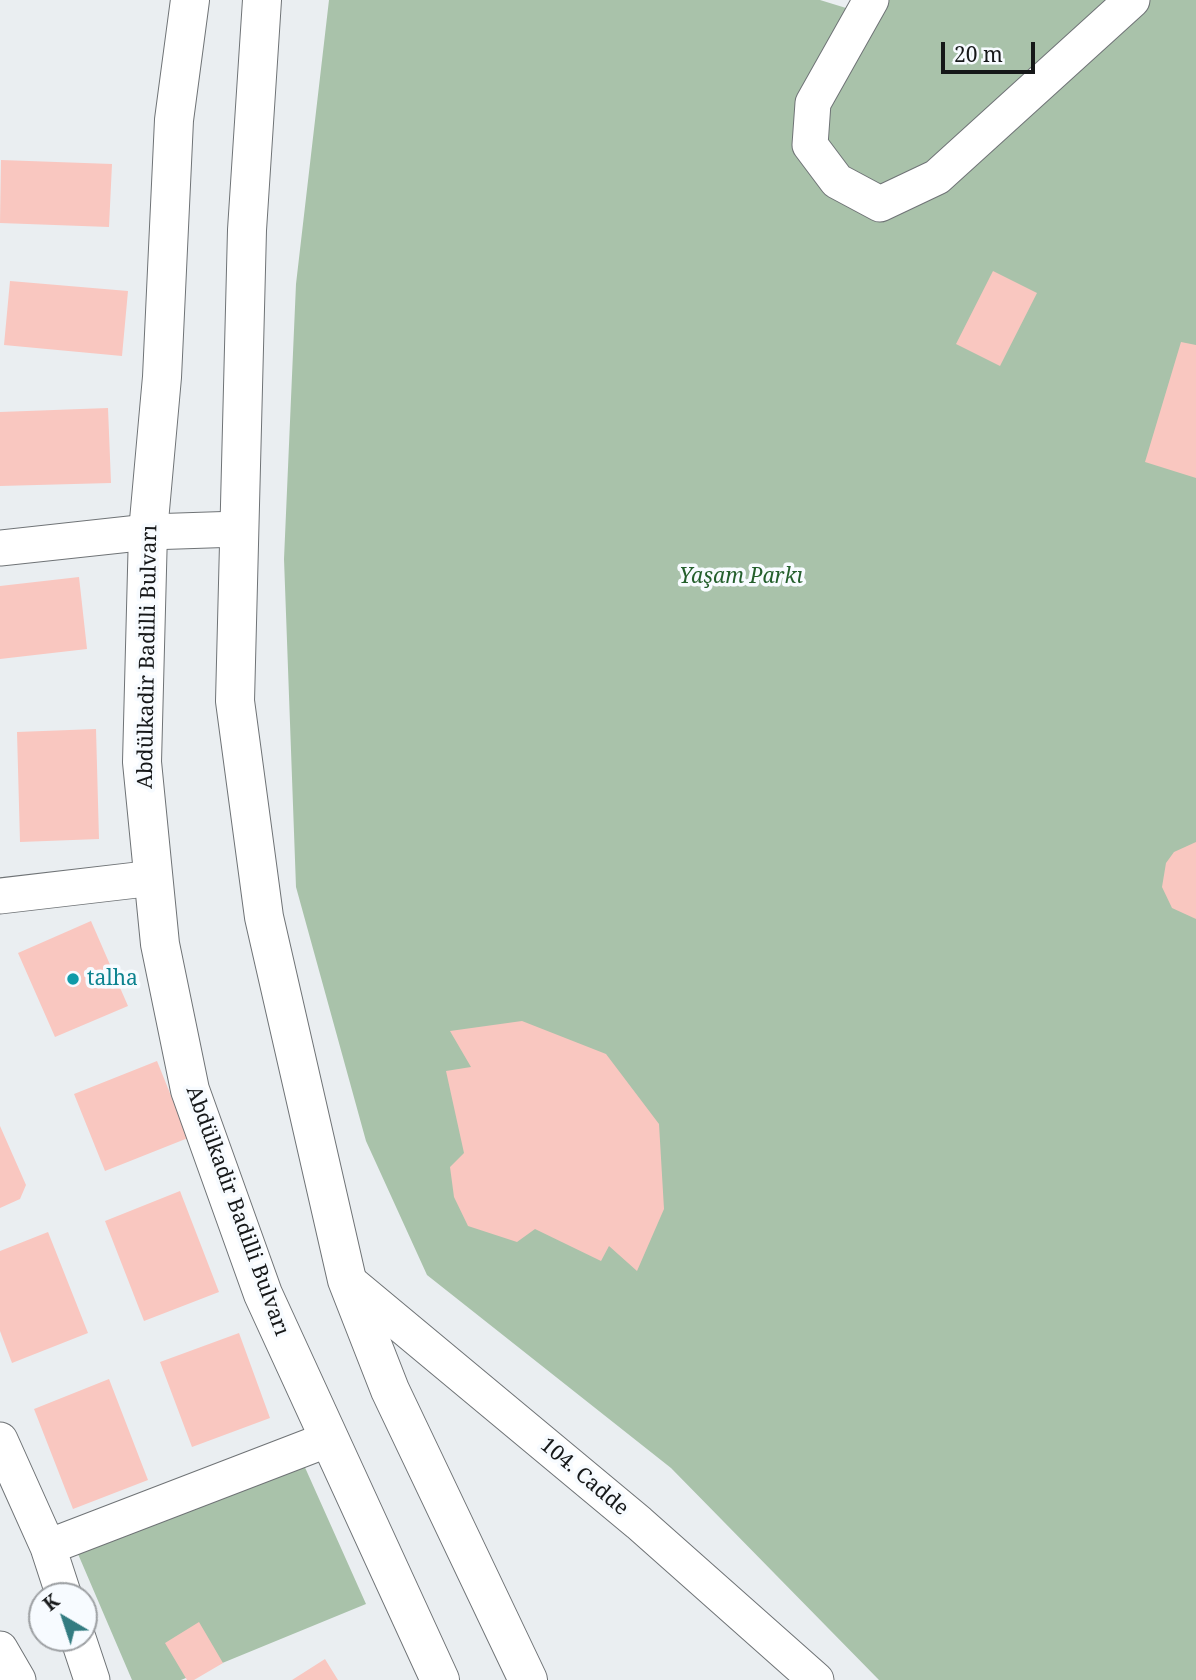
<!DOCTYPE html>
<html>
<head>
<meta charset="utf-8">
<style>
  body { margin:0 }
  #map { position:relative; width:1196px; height:1680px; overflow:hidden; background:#eaeef1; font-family:"Noto Serif",serif }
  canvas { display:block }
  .north { position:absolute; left:28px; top:1582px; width:70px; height:70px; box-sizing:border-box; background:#f7fbff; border:2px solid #9da0a3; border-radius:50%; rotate:321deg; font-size:19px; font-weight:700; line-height:28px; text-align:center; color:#161819 }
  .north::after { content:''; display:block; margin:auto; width:24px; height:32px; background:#337c81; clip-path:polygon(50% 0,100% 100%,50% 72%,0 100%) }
  .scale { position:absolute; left:941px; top:42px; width:94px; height:32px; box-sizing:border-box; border:4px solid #161819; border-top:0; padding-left:9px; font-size:21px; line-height:24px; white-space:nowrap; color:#161819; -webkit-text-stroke:5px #f7fbff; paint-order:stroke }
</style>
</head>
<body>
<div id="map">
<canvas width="1196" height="1680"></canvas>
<div class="north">K</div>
<div class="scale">20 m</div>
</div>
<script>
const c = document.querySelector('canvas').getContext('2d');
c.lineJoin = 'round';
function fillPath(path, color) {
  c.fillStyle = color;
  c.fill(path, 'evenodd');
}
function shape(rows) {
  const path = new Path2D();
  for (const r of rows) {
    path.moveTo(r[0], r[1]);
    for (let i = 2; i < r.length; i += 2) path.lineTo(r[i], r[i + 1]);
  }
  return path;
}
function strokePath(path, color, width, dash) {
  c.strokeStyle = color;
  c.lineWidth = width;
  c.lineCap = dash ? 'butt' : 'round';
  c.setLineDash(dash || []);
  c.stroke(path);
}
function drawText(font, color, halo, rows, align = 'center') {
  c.font = font + ' "Noto Serif",serif';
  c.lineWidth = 7;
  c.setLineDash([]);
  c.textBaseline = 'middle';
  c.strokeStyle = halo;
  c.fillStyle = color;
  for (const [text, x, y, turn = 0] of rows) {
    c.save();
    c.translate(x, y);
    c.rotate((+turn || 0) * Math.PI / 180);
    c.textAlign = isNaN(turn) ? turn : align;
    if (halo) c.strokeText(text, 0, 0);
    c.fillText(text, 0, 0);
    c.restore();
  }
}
fillPath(shape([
  [329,0,820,0,846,8,852,0,1196,0,1196,1680,879,1680,671,1468,427,1275,366,1141,296,887,284,559,296,284],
  [303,1463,366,1604,181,1680,132,1680,78,1554]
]), '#a9c2aa');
fillPath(shape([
  [1,160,112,164,109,227,0,223],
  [993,271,1037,293,1000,366,956,344],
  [10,281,128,291,122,356,4,345],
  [1181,342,1196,345,1196,478,1145,462],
  [108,408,111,483,0,486,0,412],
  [79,577,87,649,0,659,0,586],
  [96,729,99,839,20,842,17,732],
  [1196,842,1196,919,1172,908,1162,887,1166,863,1174,852],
  [91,921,128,1006,55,1037,18,953],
  [522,1021,606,1054,659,1124,664,1209,637,1271,609,1246,601,1261,535,1229,517,1242,468,1226,454,1197,450,1167,464,1153,446,1071,471,1067,450,1031],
  [157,1061,188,1138,105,1171,74,1094],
  [0,1126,26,1185,20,1199,0,1208],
  [180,1191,219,1292,144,1321,105,1221],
  [48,1232,88,1333,12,1363,0,1331,0,1251],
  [239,1333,270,1418,192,1447,160,1362],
  [109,1379,148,1480,73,1509,34,1409],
  [199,1622,223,1663,194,1680,187,1680,165,1643],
  [325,1659,338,1680,292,1680]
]), '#f9c7c0');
const street = shape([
  [871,0,813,103,810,145,837,181,880,204,937,177,1132,0],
  [0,548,148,532,239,529],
  [0,896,154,878],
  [347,1280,639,1523,816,1680],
  [0,1440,48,1547,64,1596],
  [48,1547,329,1439],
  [78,1638,92,1680],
  [0,1649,18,1680]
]);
const secondary = shape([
  [190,0,174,120,162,377,148,532,142,762,160,944,190,1090,263,1294,440,1680],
  [262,0,247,230,235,701,264,917,347,1280,390,1390,528,1680]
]);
strokePath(street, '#6f7376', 37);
strokePath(secondary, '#6f7376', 40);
strokePath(street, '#fff', 35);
strokePath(secondary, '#fff', 38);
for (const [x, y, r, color] of [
  [73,979,7,"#0f9aa8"]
]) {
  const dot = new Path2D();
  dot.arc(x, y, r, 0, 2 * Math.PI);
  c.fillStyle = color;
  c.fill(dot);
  strokePath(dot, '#f7fbff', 2.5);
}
drawText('italic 21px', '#245f2c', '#f7fbff', [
  ["Yaşam Parkı",741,577]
]);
drawText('21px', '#161819', '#f7fbff', [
  ["Abdülkadir Badilli Bulvarı",148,657,-89],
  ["Abdülkadir Badilli Bulvarı",237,1211,70],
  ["104. Cadde",584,1477,40]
]);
drawText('21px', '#0d838f', '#f7fbff', [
  ["talha",87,979]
], 'left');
</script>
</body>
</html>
